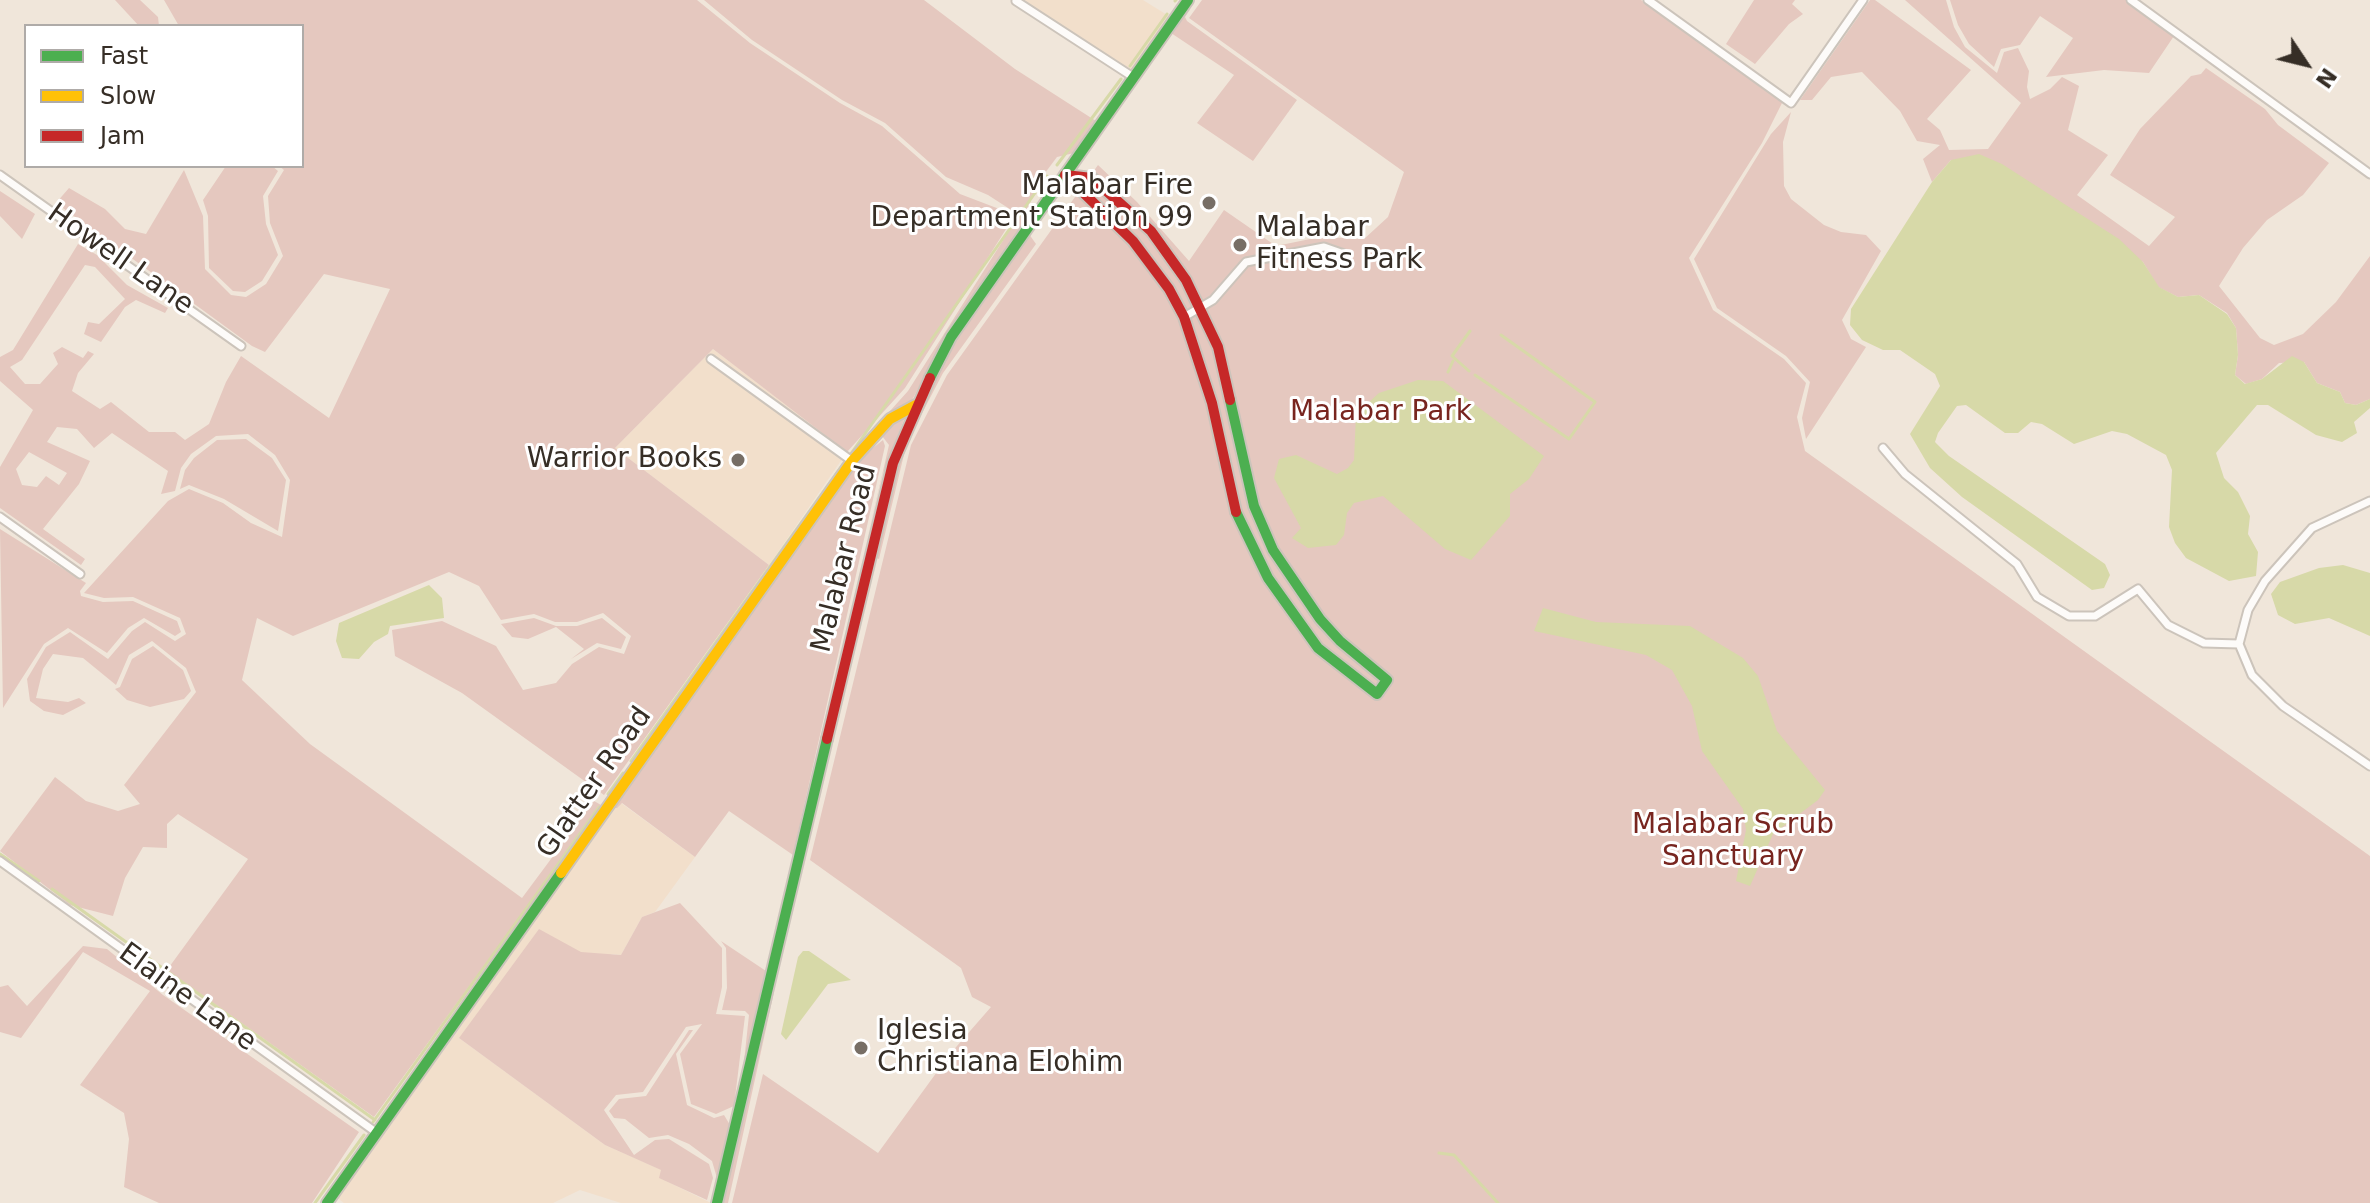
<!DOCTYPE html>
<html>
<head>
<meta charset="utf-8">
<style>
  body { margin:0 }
  #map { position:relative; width:2370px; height:1203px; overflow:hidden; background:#f0e6da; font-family:"DejaVu Sans",sans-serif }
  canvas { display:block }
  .legend { position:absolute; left:24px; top:24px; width:280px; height:144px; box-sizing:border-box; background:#fff; border:2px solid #afaba8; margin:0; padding:10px 14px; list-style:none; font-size:24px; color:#362e26 }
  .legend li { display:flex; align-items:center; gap:16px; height:40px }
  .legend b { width:40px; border:2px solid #afaba8 }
  .north { position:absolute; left:2266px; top:24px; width:80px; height:80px; -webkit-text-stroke:6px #fff; paint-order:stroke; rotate:125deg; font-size:22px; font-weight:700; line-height:32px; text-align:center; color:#362e26 }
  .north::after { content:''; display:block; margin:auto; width:28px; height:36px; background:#362e26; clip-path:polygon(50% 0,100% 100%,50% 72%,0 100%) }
</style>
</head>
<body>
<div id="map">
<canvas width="2370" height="1203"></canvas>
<ul class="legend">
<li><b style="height:10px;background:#4caf50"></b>Fast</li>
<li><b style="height:10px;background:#ffc107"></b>Slow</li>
<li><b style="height:10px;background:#c62828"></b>Jam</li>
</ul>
<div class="north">N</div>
</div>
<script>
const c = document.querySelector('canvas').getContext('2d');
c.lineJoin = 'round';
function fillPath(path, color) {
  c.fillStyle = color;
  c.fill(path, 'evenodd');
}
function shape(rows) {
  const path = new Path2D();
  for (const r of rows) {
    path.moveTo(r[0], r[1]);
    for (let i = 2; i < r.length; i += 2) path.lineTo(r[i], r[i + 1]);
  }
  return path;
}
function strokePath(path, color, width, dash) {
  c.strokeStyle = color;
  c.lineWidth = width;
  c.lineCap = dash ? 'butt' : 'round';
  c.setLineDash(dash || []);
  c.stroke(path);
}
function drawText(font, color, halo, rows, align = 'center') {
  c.font = font + ' "DejaVu Sans",sans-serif';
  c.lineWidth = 6;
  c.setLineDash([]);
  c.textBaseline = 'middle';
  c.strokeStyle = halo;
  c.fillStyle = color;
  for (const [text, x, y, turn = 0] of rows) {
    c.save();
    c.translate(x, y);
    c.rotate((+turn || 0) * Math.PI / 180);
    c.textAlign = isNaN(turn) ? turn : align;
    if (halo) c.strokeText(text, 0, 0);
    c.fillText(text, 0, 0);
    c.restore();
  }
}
fillPath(shape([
  [1023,0,1143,0,1172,18,1131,71],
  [713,349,847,452,769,565,615,448],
  [621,803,695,857,655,912,642,917,621,955,612,954,459,1038,605,1145,662,1170,660,1178,711,1203,621,1203,580,1190,553,1203,344,1203,336,1197,455,1035,612,808]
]), '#f2dfcb');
fillPath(shape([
  [115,0,140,0,158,17,159,26,139,26],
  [164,0,697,0,750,43,840,103,882,126,960,194,1015,215,905,388,847,452,713,349,615,448,769,565,604,795,462,693,395,656,392,630,442,621,496,646,523,690,556,683,572,664,599,647,624,654,631,636,603,613,577,622,555,622,534,614,501,620,479,586,449,572,293,636,257,618,242,680,310,744,522,898,594,801,601,805,374,1117,167,970,248,859,178,814,167,824,167,848,143,847,125,878,113,916,70,905,0,851,55,777,86,801,118,811,140,804,124,785,196,692,186,668,152,641,129,655,116,685,83,658,53,654,43,669,36,698,68,702,79,698,86,703,63,715,44,711,30,701,27,679,46,647,70,632,108,659,132,631,145,622,175,641,186,634,180,618,133,597,104,598,84,593,168,501,189,489,223,503,251,523,282,537,290,480,275,455,248,434,216,436,191,454,181,468,175,491,161,494,168,471,112,433,94,448,77,429,57,427,47,442,90,461,79,484,43,529,85,559,81,565,0,508,0,467,33,410,0,381,0,357,13,350,78,244,97,255,127,285,168,308,165,313,136,300,125,307,101,342,84,334,88,322,99,324,125,299,95,267,85,265,22,360,10,367,25,384,40,384,58,364,53,353,62,347,83,358,88,351,94,354,78,373,72,391,100,409,111,402,149,432,175,432,185,440,209,424,226,382,241,356,329,418,390,289,324,274,265,352,252,346,56,203,69,188,105,209,125,229,146,234,184,170,203,216,205,269,231,295,246,297,266,284,283,256,270,223,268,196,284,170,279,166,302,166,302,26,179,26],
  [29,452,67,473,59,485,46,476,37,487,22,485,16,469],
  [704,0,924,0,1015,69,1096,121,1074,153,1057,157,1036,185,1023,225,947,334,911,402,883,473,864,553,889,445,882,436,857,455,853,452,908,391,1019,215,988,195,946,177,885,123,842,100,752,40],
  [1202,0,1641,0,1783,101,1762,143,1689,258,1713,310,1784,359,1806,383,1797,417,1805,451,2370,856,2370,1203,732,1203,763,1074,878,1153,950,1054,991,1007,972,997,961,968,810,860,911,445,947,375,1098,165,1137,202,1189,261,1224,210,1276,246,1320,237,1364,239,1388,217,1404,172,1189,18],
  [1754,0,1795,0,1792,4,1803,14,1789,24,1755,64,1726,44],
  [1870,0,1875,0,1971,70,1927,119,1940,130,1949,150,1988,149,2021,103,1905,0,1946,0,1954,27,1965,47,1997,73,2004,52,2018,48,2029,71,2027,87,2030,99,2050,89,2062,77,2079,86,2068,130,2108,155,2077,195,2149,246,2175,217,2110,175,2140,129,2191,76,2201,74,2206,68,2265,109,2278,125,2329,163,2303,195,2267,220,2243,248,2219,286,2260,338,2274,345,2303,334,2336,302,2370,256,2370,399,2356,405,2345,403,2340,392,2317,383,2304,362,2279,363,2262,379,2246,384,2235,375,2238,355,2236,328,2227,313,2199,295,2178,297,2158,287,2143,262,1951,160,1932,182,1923,159,1940,145,1917,141,1900,111,1862,72,1831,77,1812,100,1800,100],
  [1950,0,2127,0,2176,33,2149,73,2104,70,2046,77,2073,38,2040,16,2020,45,2001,49,1994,67,1969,44,1958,25],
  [1191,8,1185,17,1187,21,1297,100,1253,161,1197,123,1234,75,1171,33],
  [1791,112,1783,142,1784,186,1791,199,1824,225,1841,232,1866,235,1881,251,1842,320,1851,339,1866,347,1806,439,1802,418,1810,382,1786,356,1717,308,1694,259,1771,134],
  [226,166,272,166,278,171,263,196,266,224,278,255,262,281,245,292,233,291,209,268,208,216,203,200],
  [0,191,35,214,22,239,0,216],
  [1029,234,1036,244,943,373,907,442,879,559,874,557,893,476,920,407,956,340],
  [246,439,272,458,286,480,278,531,224,499,189,485,180,489,185,470,194,458,217,440],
  [883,440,885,446,793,855,729,811,695,857,622,803,617,808,612,808,854,463],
  [0,529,86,583,80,591,81,596,103,602,133,601,177,621,181,632,175,636,144,618,128,628,107,653,68,628,44,644,3,708],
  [534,618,556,626,577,626,602,618,626,637,621,649,597,643,571,659,584,649,556,627,528,639,512,637,501,624],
  [153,646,183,670,191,691,184,699,150,707,127,700,115,689,120,687,132,659],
  [680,903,722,948,722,987,716,1014,745,1016,734,1106,716,1114,691,1104,680,1054,702,1024,686,1027,643,1092,616,1095,604,1110,634,1155,655,1140,669,1139,709,1164,713,1178,707,1200,659,1178,661,1170,605,1145,459,1038,539,929,581,952,621,955,642,917],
  [721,941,766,971,743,1071,749,1015,745,1011,722,1010,727,988,726,948],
  [83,946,107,949,163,995,359,1132,312,1203,159,1203,124,1187,129,1139,124,1113,80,1085,150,991,83,952,21,1038,0,1032,0,987,8,985,27,1006],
  [774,992,728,1203,723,1203,767,1012],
  [689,1030,693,1030,676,1054,687,1105,714,1118,724,1115,730,1125,717,1178,712,1161,689,1144,668,1135,649,1138,625,1119,614,1118,609,1111,619,1099,646,1096]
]), '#e5c8bf');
fillPath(shape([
  [1979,154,2002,164,2119,239,2143,262,2159,287,2178,297,2199,295,2227,314,2236,328,2238,355,2235,375,2245,384,2262,379,2292,356,2304,362,2317,383,2340,392,2345,403,2356,405,2370,399,2370,408,2354,422,2357,433,2342,442,2316,435,2268,405,2257,405,2216,453,2224,478,2238,492,2250,516,2248,534,2258,552,2256,576,2229,581,2186,558,2175,543,2169,527,2172,470,2166,455,2127,434,2112,431,2074,444,2042,424,2031,422,2018,433,2005,433,1966,405,1957,406,1938,433,1935,442,1949,456,2105,564,2110,575,2104,588,2092,590,1962,497,1930,468,1910,434,1940,386,1935,374,1900,350,1883,350,1862,340,1850,325,1851,309,1932,182,1951,160],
  [1418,380,1443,381,1544,456,1529,479,1510,494,1510,516,1471,560,1445,549,1383,496,1354,503,1347,513,1344,535,1336,545,1308,548,1292,538,1301,528,1274,478,1279,459,1296,455,1337,474,1348,468,1354,460,1356,414,1379,393],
  [2343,565,2370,573,2370,636,2329,618,2295,624,2278,615,2271,594,2280,582,2319,568],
  [429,585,442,598,444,618,390,626,388,634,374,642,359,659,342,658,336,641,339,623],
  [1543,608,1596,622,1690,626,1743,658,1758,676,1777,731,1825,790,1818,800,1773,834,1750,886,1736,881,1746,830,1743,809,1702,751,1692,706,1672,670,1646,655,1534,631],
  [803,951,809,951,851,980,828,984,786,1040,781,1034,798,957]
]), '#d7d9a8');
strokePath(shape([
  [1175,1,1176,0],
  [1130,66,1167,14],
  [1057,165,1121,79],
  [1469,371,1452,356,1470,331],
  [1448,372,1453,361],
  [1475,375,1569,439,1595,402,1501,335],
  [850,455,1047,176],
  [631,761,843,464],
  [608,794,623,773],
  [0,854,39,881],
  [52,889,375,1120],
  [373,1122,599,807],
  [1439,1153,1454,1155,1498,1203],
  [315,1203,364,1135]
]), '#d7d9a8', 3);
const street = shape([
  [1648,0,1791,103,1863,0],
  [2131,0,2370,174],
  [1016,1,1133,77],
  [0,175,241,346],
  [1184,317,1213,300,1246,262,1324,247,1344,254],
  [711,359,852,461],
  [1883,448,1905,474,2017,564,2037,597,2069,616,2095,616,2138,589,2168,625,2204,643,2239,644],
  [2370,501,2312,528,2265,581,2248,610,2239,644,2252,675,2283,706,2370,766],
  [0,517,80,574],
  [0,861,377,1133]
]);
const fast = shape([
  [930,378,951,337,1188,0],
  [1230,400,1254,506,1273,550,1320,619,1340,641,1387,680,1377,694,1318,648,1268,578,1236,512],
  [327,1203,561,873],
  [717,1203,827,739]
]);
const slow = shape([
  [561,873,852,461,890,419,916,405]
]);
const jam = shape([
  [1065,175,1092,178,1151,231,1186,280,1218,347,1230,400],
  [1065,175,1133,241,1169,289,1184,317,1212,403,1236,512],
  [827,739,893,463,930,378]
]);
strokePath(street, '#ccc4bb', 11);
strokePath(fast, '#ccc4bb', 14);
strokePath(slow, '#ccc4bb', 14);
strokePath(jam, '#ccc4bb', 14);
strokePath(street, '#fdfbf9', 7);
strokePath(fast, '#4caf50', 10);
strokePath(slow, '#ffc107', 10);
strokePath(jam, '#c62828', 10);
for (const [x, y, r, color] of [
  [1209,203,8,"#776e65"],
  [1240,245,8,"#776e65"],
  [738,460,8,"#776e65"],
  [861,1048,8,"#776e65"]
]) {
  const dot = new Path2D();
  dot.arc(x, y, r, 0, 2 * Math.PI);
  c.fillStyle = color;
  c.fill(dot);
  strokePath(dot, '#fff', 3);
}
drawText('28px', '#362e26', '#fff', [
  ["Malabar Fire",1193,187],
  ["Department Station 99",1193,219],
  ["Malabar",1256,229,"left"],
  ["Fitness Park",1256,261,"left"],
  ["Warrior Books",722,460],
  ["Iglesia",877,1032,"left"],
  ["Christiana Elohim",877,1064,"left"]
], 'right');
drawText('28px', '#362e26', '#fff', [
  ["Howell Lane",120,260,35],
  ["Malabar Road",845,559,-76],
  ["Glatter Road",595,783,-55],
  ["Elaine Lane",187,998,36]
]);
drawText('28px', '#78251f', '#fff', [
  ["Malabar Park",1381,413],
  ["Malabar Scrub",1733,826],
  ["Sanctuary",1733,858]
]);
</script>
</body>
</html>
